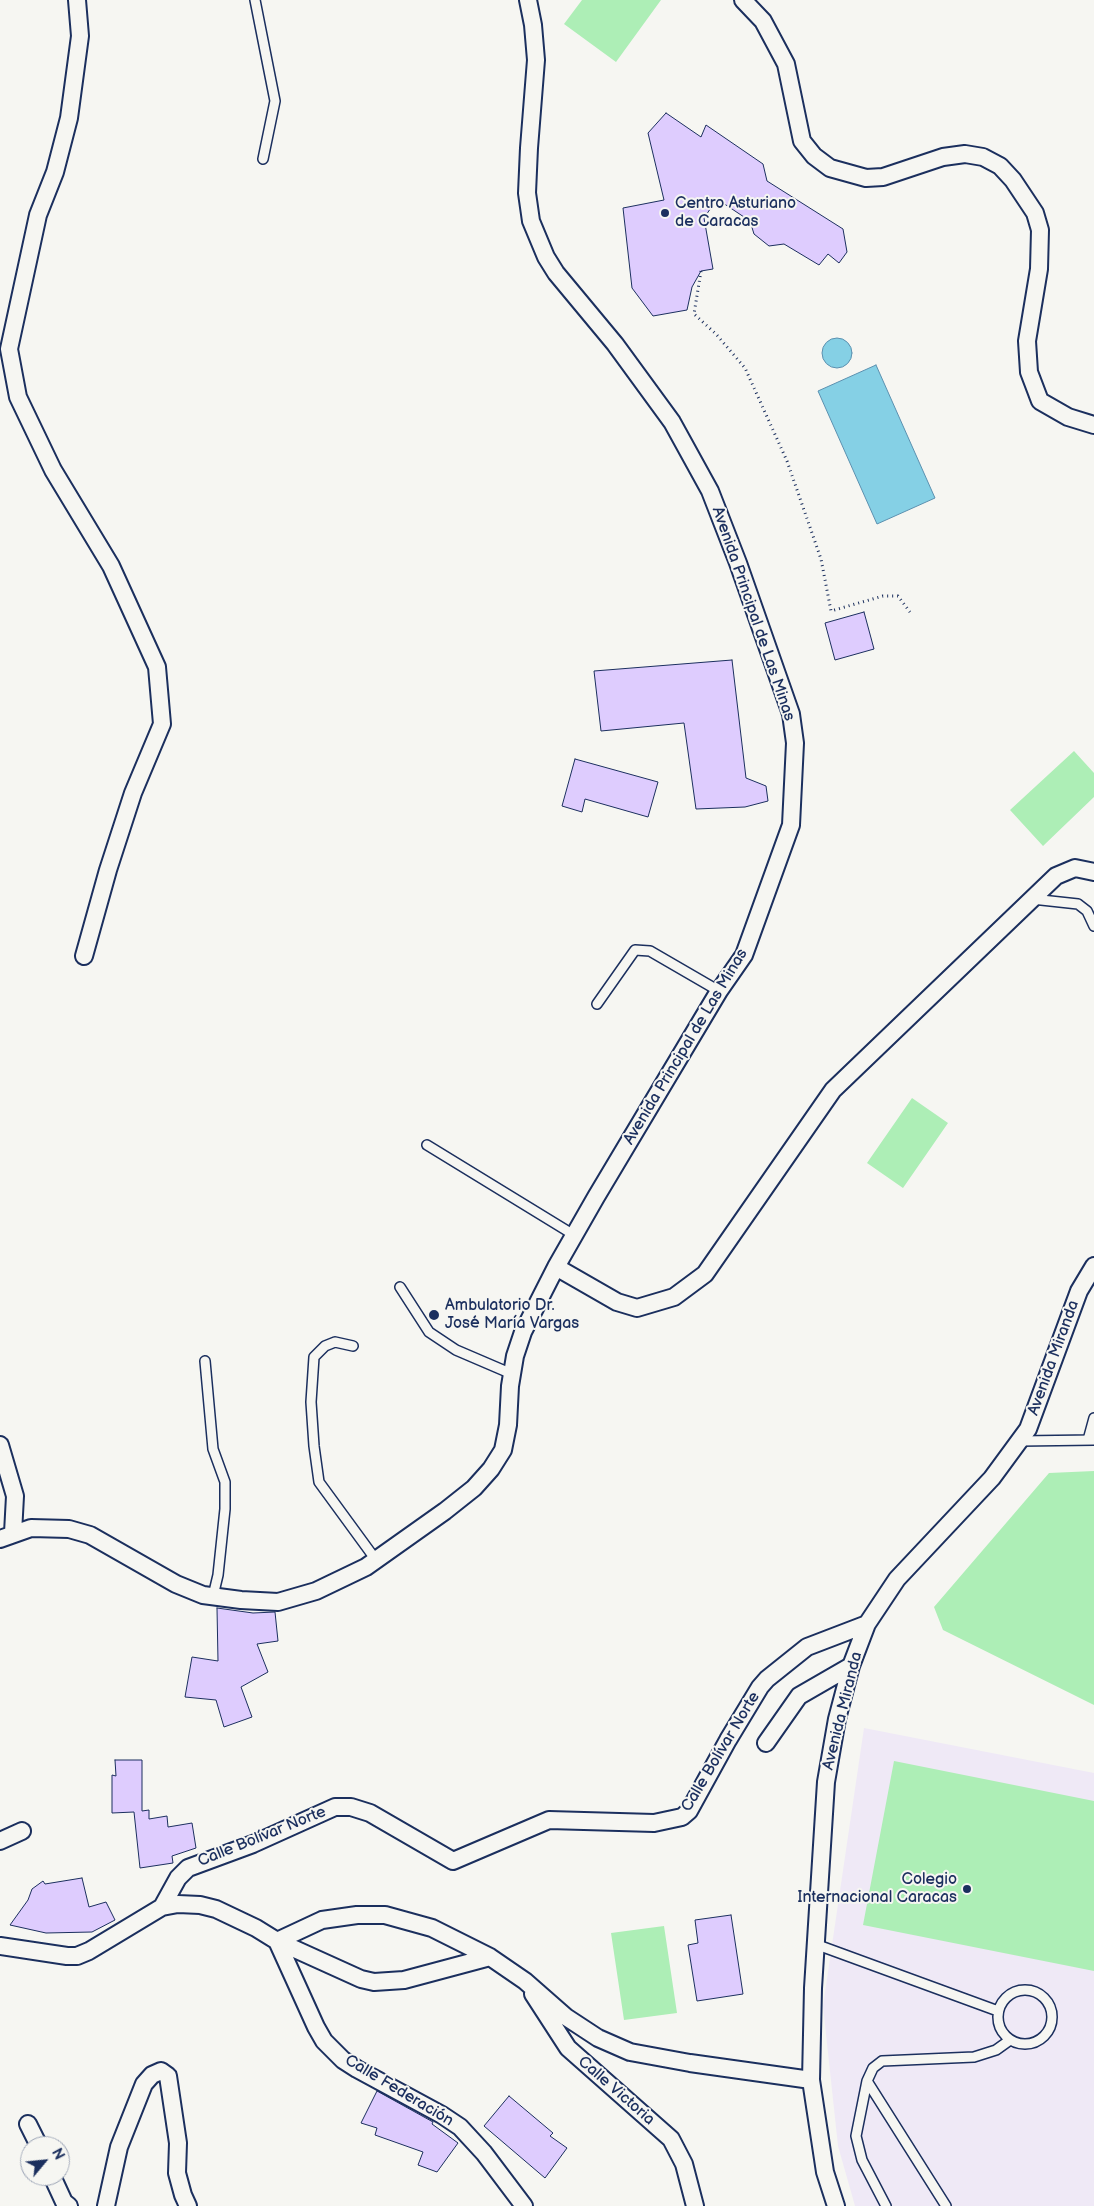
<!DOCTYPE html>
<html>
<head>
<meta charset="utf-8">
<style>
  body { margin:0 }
  #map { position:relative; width:1094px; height:2206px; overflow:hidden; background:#f6f6f2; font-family:"Balsamiq Sans",sans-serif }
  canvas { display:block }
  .north { position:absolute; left:20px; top:2136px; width:50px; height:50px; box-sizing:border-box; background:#f6f6f2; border:1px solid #9ea6b7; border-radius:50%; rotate:62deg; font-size:14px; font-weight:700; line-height:20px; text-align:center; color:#1b2f5e }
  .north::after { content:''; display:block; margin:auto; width:18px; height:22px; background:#1b2f5e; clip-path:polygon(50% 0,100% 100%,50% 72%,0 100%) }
</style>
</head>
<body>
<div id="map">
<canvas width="1094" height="2206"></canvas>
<div class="north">N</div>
</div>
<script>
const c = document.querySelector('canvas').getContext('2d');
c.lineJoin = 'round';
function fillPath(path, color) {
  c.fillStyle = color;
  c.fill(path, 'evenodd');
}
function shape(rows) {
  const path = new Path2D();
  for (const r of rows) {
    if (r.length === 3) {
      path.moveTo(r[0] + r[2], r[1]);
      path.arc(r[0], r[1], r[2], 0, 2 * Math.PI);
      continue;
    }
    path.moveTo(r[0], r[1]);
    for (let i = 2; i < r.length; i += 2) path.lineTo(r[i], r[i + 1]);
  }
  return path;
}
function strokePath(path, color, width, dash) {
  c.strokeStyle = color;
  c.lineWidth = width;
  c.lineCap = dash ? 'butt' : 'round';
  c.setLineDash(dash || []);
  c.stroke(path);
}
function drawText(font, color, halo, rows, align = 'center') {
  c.font = font + ' "Balsamiq Sans",sans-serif';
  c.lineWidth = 4;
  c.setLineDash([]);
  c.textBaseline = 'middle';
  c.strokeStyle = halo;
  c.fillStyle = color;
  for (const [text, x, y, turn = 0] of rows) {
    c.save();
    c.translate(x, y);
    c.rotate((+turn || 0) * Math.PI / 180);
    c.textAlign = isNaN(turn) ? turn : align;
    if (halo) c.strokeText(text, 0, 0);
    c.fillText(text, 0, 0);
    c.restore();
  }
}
fillPath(shape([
  [864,1728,1094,1773,1094,2206,855,2206,838,2146,823,2006]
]), '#efe9f6');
fillPath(shape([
  [582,0,661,0,616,62,564,24],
  [1074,751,1094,773,1094,797,1043,846,1010,810],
  [912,1098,948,1123,903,1188,867,1163],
  [1094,1471,1094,1705,943,1630,934,1607,1049,1473],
  [894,1761,1094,1801,1094,1971,863,1925],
  [664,1926,677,2013,624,2020,611,1933]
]), '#adeeb6');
const water = shape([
  [837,353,15],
  [876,365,935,498,877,524,818,391,876,365]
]);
fillPath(water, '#85d0e5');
strokePath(water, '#5b90af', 1);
const building = shape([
  [666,113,701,137,706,125,763,164,767,181,843,229,847,252,839,263,828,254,819,265,784,244,769,246,754,234,750,221,717,199,704,218,713,269,701,271,692,287,687,310,653,316,632,288,623,208,664,200,648,133,666,113],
  [864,612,874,649,835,660,825,623,864,612],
  [732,660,746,778,766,786,768,801,745,807,696,809,684,723,601,731,594,671,732,660],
  [575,759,658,782,648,817,585,799,582,812,562,806,575,759],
  [217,1608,253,1613,275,1612,278,1641,257,1644,268,1672,241,1687,252,1717,224,1727,216,1700,185,1697,192,1657,218,1661,217,1608],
  [115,1760,142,1760,142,1811,149,1810,149,1819,167,1816,168,1827,192,1823,196,1848,172,1856,173,1863,140,1868,134,1812,112,1813,112,1775,116,1776,115,1760],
  [82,1878,89,1907,106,1902,115,1920,92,1932,46,1933,10,1925,28,1900,32,1889,43,1881,45,1884,82,1878],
  [731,1915,743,1994,697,2001,688,1945,698,1943,695,1920,731,1915],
  [377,2091,433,2122,432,2124,458,2143,437,2172,418,2165,423,2152,375,2135,377,2128,361,2123,377,2091],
  [509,2096,553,2133,550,2136,567,2148,545,2178,484,2126,509,2096]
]);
fillPath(building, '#deccfe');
strokePath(building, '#1b2f5e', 1);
const service = shape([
  [255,0,275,101,263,159],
  [1032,899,1078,904,1087,911,1094,926],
  [597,1004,635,950,650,951,719,991],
  [427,1145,574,1235],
  [400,1287,429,1332,456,1350,512,1374],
  [353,1346,335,1342,325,1346,314,1357,311,1402,314,1446,319,1482,376,1560],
  [205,1361,213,1449,225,1482,225,1509,218,1575,213,1596],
  [1088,1440,1094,1418],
  [1020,1441,1094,1440],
  [815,1944,998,2011],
  [1025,2017,27],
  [867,2081,946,2206],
  [886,2206,862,2160,856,2136,867,2081,873,2068,882,2061,974,2057,996,2050,1010,2040]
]);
const minor = shape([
  [77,0,80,36,69,118,55,172,38,215,9,349,18,397,53,470,111,566,157,667,162,724,133,793,108,870,84,956],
  [743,0,763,21,786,64,802,141,814,156,830,168,866,178,883,177,943,157,965,154,983,157,1000,166,1013,180,1035,213,1040,230,1039,269,1027,341,1029,372,1040,401,1068,417,1094,425],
  [556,1267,617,1302,637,1308,674,1297,705,1274,833,1090,1056,876,1075,868,1094,872],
  [0,1445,15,1496,13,1533],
  [0,1539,31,1528,69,1529,90,1535,176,1584,203,1595,241,1600,278,1602,316,1591,366,1567,445,1511,474,1488,491,1469,503,1450,508,1425,510,1386,515,1356,523,1332,556,1267,596,1197,719,991,744,955,791,825,795,743,791,714,738,563,710,491,672,422,615,344,556,273,546,257,531,221,527,193,529,148,536,60,533,25,528,0],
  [766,1743,799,1696,851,1666],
  [0,1841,22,1831],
  [162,1907,178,1878,188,1868,253,1844,335,1807,351,1807,370,1813,453,1861,549,1820,654,1823,682,1817,689,1811,728,1740,760,1687,767,1679,807,1647,867,1624],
  [277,1941,316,2027,324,2041,343,2060,357,2069,442,2115,460,2127,484,2153,524,2206],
  [277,1941,361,1979,374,1982,404,1980,490,1957],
  [0,1946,67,1956,77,1956,89,1951,162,1907,178,1904,200,1905,216,1909,256,1928,277,1941,322,1920,357,1915,385,1915,432,1928,490,1957,525,1981,566,2017,598,2038,630,2052,690,2063,811,2080],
  [533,1994,568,2048,671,2139,684,2164,695,2206],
  [28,2124,39,2146],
  [52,2176,64,2202,69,2206],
  [106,2206,119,2147,144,2084,152,2075,161,2071,168,2076,178,2143,177,2173,183,2195,188,2206],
  [836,2206,825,2172,811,2080,813,1988,826,1782,837,1719,851,1666,867,1624,897,1579,992,1478,1028,1429,1079,1291,1094,1266]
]);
strokePath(service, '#1b2f5e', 12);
strokePath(minor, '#1b2f5e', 20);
strokePath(shape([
  [701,271,694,314,716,334,745,368,787,461,821,559,831,611,883,596,898,596,910,612]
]), '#1b2f5e', 3, [1, 4]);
strokePath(service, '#f6f6f2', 9);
strokePath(minor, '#f6f6f2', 16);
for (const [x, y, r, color] of [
  [665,213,5,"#1b2f5e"],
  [434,1315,6,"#1b2f5e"],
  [967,1889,5,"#1b2f5e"]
]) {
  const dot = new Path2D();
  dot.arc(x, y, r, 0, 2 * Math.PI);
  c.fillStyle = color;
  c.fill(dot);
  strokePath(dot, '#f6f6f2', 2);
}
drawText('16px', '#1b2f5e', '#f6f6f2', [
  ["Centro Asturiano",675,204],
  ["de Caracas",675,222],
  ["Ambulatorio Dr.",445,1306],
  ["José María Vargas",445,1324],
  ["Colegio",957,1880,"right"],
  ["Internacional Caracas",957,1898,"right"]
], 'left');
drawText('16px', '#1b2f5e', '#f6f6f2', [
  ["Avenida Principal de Las Minas",753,614,71],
  ["Avenida Principal de Las Minas",686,1047,-59],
  ["Avenida Miranda",1054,1358,-70],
  ["Avenida Miranda",843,1711,-76],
  ["Calle Bolívar Norte",721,1752,-59],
  ["Calle Bolívar Norte",262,1837,-22],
  ["Calle Federación",399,2091,31],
  ["Calle Victoria",616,2091,41]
]);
</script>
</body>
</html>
